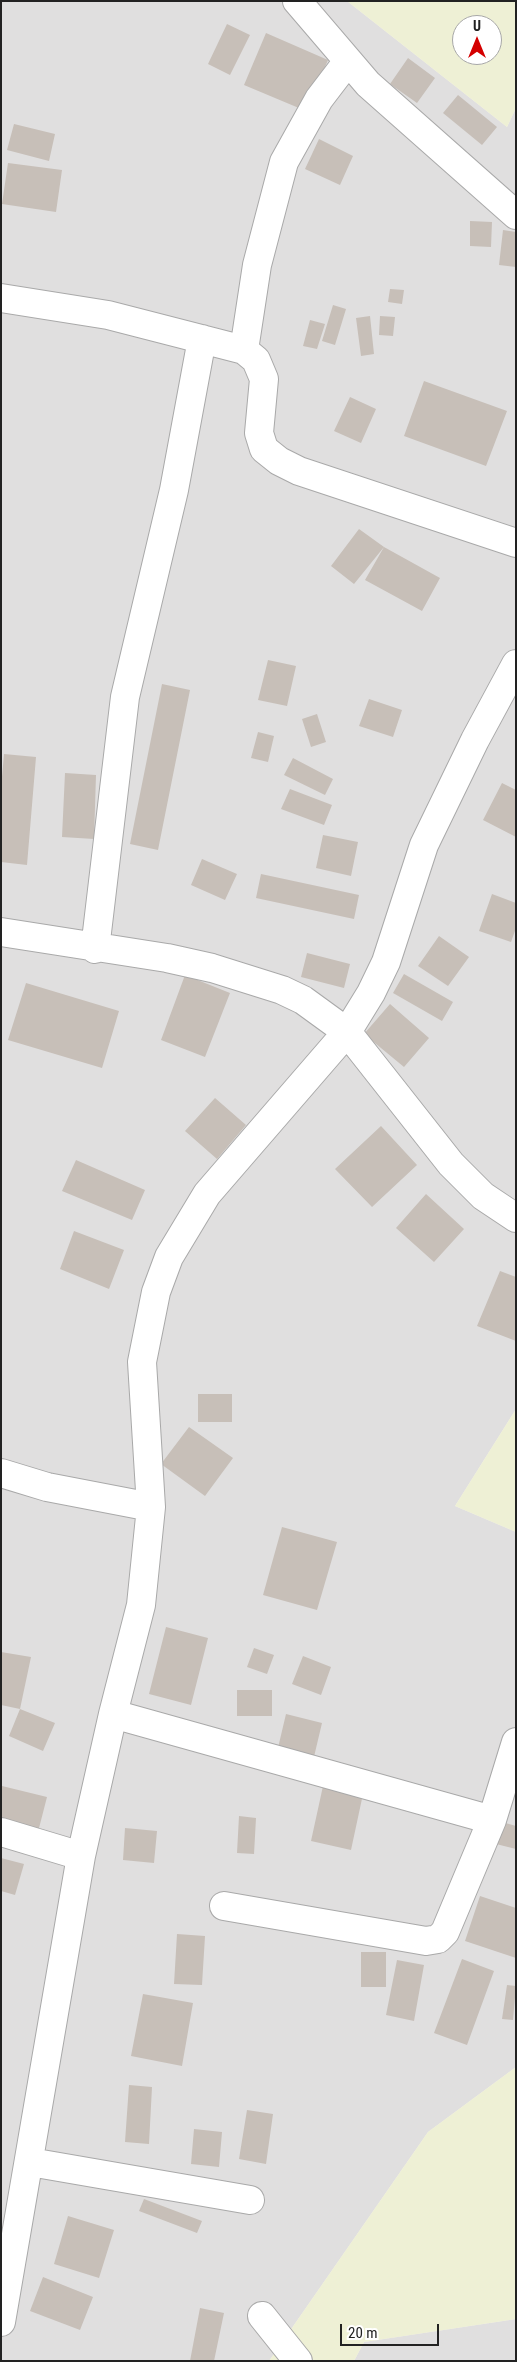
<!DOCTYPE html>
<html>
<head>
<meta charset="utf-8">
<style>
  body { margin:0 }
  #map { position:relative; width:517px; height:2362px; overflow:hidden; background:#f2efe9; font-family:"Roboto Condensed",sans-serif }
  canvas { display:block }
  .frame { position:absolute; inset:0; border:2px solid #222; pointer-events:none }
  .north { position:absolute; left:452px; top:15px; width:50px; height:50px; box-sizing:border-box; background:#fff; border:1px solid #a7a7a7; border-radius:50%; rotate:0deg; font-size:14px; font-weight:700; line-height:20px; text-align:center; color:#222 }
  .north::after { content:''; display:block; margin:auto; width:18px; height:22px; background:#d40000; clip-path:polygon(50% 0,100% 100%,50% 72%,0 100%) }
  .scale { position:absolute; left:340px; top:2324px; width:99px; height:22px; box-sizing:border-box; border:2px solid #222; border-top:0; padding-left:6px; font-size:15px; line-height:18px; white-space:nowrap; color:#222; -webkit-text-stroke:4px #fff; paint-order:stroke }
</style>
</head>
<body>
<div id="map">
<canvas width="517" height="2362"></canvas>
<div class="frame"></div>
<div class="north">U</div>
<div class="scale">20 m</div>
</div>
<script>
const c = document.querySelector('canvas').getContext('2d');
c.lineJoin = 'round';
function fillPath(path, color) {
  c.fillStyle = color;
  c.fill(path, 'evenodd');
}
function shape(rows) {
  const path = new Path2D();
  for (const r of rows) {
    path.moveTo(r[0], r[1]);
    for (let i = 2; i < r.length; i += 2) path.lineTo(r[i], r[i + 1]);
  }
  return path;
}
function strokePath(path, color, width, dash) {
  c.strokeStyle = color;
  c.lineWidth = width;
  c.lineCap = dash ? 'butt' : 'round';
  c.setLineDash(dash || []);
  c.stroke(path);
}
fillPath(shape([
  [1,1,347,1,507,127,516,108,516,1409,455,1506,516,1532,516,2067,428,2132,269,2361,1,2361],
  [516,2319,516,2361,354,2361,364,2342]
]), '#e0dfdf');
fillPath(shape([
  [347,1,516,1,516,108,507,127],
  [462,25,492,25,492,55,462,55],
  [516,1409,516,1532,455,1506],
  [516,2067,516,2319,364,2342,354,2361,269,2361,428,2132]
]), '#eef0d5');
fillPath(shape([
  [227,24,250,35,230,75,208,64],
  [266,33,328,60,306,111,244,85],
  [408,58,435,78,417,103,390,84],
  [458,95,497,127,482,145,443,113],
  [14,124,55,134,49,161,7,150],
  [319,139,353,156,340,185,305,169],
  [8,163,62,170,56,212,2,204],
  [470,221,492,222,491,247,470,246],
  [503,230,516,232,516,267,499,265],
  [390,289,404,290,402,304,388,302],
  [333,305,346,309,335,345,322,341],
  [370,316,374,354,361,356,356,318],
  [380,316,395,317,393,336,379,335],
  [310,320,325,324,317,349,303,346],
  [424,381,507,411,486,466,404,436],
  [350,397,376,409,361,443,334,431],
  [359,529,384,547,440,578,422,611,365,580,384,547,354,584,331,566],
  [268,660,296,666,287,706,258,700],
  [162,684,190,690,158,850,130,844],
  [369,699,402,710,393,737,359,726],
  [317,714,326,742,311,747,302,719],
  [258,732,274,736,268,762,251,758],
  [4,754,36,757,27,865,1,862,1,788],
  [293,758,333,779,325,795,284,775],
  [65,773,96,775,94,839,62,837],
  [502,783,516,790,516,837,483,820],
  [290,789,332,805,324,825,281,809],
  [323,835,358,842,351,876,316,868],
  [202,859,237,874,225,900,191,885],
  [261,874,359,895,354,919,256,898],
  [492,894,516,903,516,928,511,942,479,931],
  [439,936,469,957,448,986,418,966],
  [307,953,350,964,344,988,301,977],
  [404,974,453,1002,442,1021,393,993],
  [185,975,230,993,205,1057,161,1040],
  [26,983,119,1011,102,1068,8,1040],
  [390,1004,429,1038,404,1067,364,1034],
  [215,1098,246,1125,217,1159,185,1131],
  [381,1126,417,1165,372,1207,335,1169],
  [76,1160,145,1190,132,1220,62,1191],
  [426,1194,464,1229,434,1262,396,1228],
  [74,1231,124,1250,109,1289,60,1269],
  [500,1271,516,1277,516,1341,477,1326],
  [198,1394,232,1394,232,1422,198,1422],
  [189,1427,233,1458,205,1496,161,1464],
  [282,1527,337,1542,317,1610,263,1595],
  [166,1627,208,1638,191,1705,149,1694],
  [254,1648,274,1655,267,1674,247,1667],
  [1,1652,31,1657,20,1709,1,1705],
  [303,1656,331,1667,321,1695,292,1684],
  [237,1690,272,1690,272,1716,237,1716],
  [20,1709,55,1723,43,1751,9,1736],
  [286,1714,322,1723,313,1761,277,1752],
  [2,1786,47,1797,38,1832,1,1823],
  [323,1786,363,1794,351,1850,311,1841],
  [239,1816,256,1818,254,1854,237,1853],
  [502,1822,516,1826,516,1849,496,1844],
  [125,1828,157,1831,154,1863,123,1860],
  [1,1858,24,1864,15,1895,1,1891],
  [480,1896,516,1908,516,1958,465,1941],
  [177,1934,205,1936,202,1985,174,1984],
  [361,1952,386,1952,386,1987,361,1987],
  [462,1959,494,1971,467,2045,434,2033],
  [397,1960,424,1965,414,2021,386,2015],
  [507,1985,516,1986,513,2020,502,2019],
  [143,1994,193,2003,182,2066,131,2056],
  [129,2085,152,2087,149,2144,125,2142],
  [247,2110,273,2114,266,2164,239,2159],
  [194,2129,222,2132,219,2167,191,2164],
  [144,2199,202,2221,197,2233,139,2211],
  [68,2216,114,2230,99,2278,54,2264],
  [43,2277,93,2297,80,2330,30,2311],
  [200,2308,224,2313,214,2361,190,2361]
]), '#c7bfb8');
const street = shape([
  [297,1,368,84,516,215],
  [1,298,108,315,244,350,256,360,264,379,259,433,264,449,279,461,299,471,516,543],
  [244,350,257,265,284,162,319,99,348,61],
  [1,932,167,958,212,968,282,990,303,1000,347,1032,451,1164,483,1196,516,1218],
  [95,949,125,697,174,490,202,339],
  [1,1473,47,1487,151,1507],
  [113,1714,492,1820],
  [1,1832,81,1856],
  [224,1906,426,1941,438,1939,445,1932,492,1820,516,1742],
  [30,2162,250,2200],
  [262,2316,298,2361],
  [1,2322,81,1856,113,1714,141,1605,151,1507,142,1362,156,1292,169,1257,207,1194,347,1032,371,993,386,962,424,845,475,740,516,664]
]);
strokePath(street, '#a9a9a9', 30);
strokePath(street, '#fff', 28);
</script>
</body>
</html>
